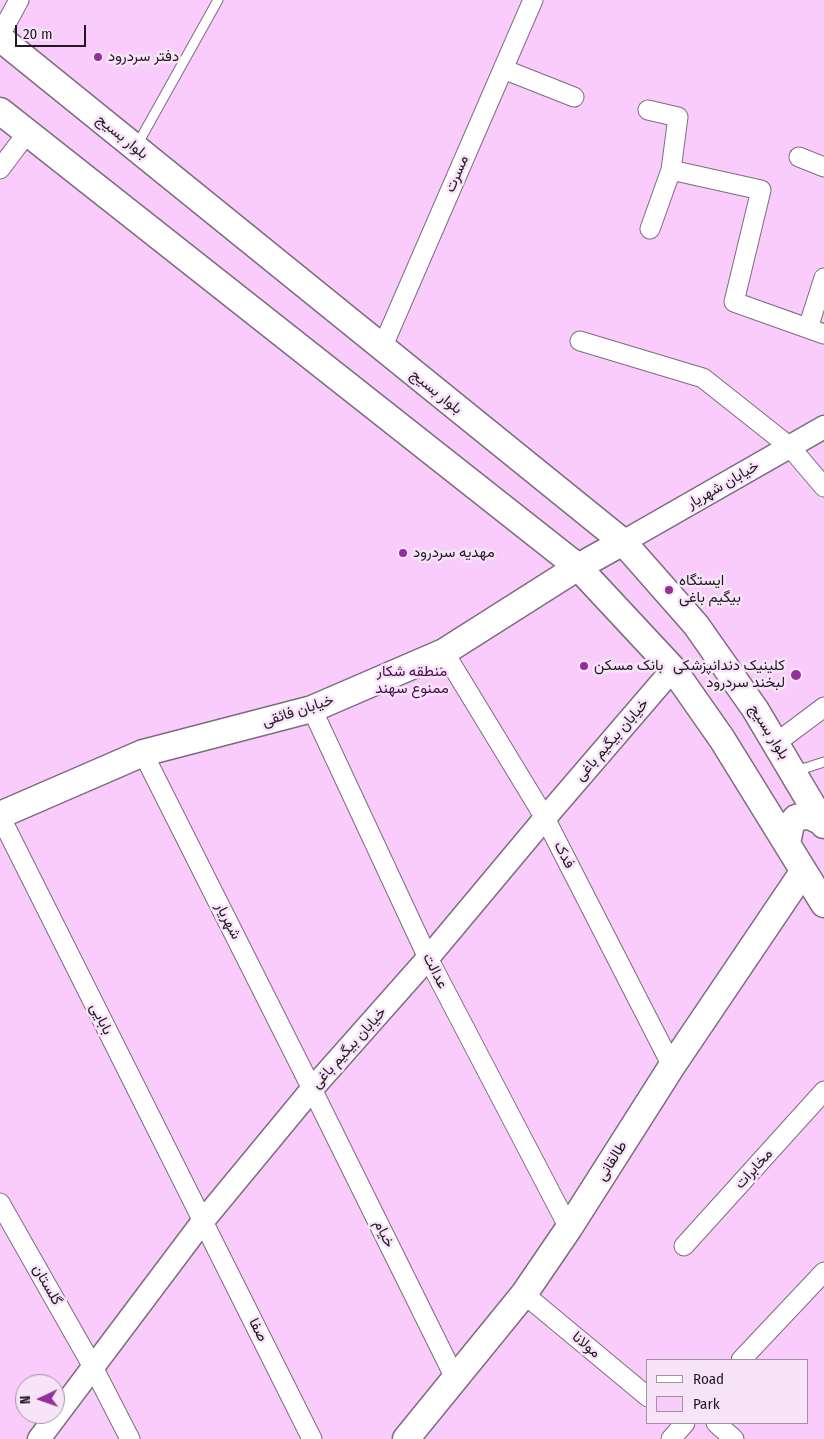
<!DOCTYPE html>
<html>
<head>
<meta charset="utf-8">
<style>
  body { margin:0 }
  #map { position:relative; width:824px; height:1439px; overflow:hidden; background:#f8e4f9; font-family:"Fira Sans Condensed",sans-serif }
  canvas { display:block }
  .legend { position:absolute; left:646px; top:1359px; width:162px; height:65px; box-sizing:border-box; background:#f8e4f9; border:1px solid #a293a2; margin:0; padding:6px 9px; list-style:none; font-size:15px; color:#201920 }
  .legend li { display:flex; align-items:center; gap:10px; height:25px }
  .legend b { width:25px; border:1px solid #a293a2 }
  .north { position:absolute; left:15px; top:1374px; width:50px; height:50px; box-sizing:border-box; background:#f8e4f9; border:1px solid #a293a2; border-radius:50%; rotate:267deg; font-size:14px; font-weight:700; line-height:20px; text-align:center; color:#201920 }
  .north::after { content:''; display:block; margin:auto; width:18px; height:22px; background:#913199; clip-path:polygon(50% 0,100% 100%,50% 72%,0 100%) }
  .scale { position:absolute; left:15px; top:25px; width:71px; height:22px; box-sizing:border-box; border:2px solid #201920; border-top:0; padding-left:6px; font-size:15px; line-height:18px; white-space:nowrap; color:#201920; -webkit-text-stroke:4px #f8e4f9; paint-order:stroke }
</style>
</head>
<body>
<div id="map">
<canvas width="824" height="1439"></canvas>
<ul class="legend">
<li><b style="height:6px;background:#fff"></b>Road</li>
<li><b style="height:14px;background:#faccfc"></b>Park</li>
</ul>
<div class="north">N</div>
<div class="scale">20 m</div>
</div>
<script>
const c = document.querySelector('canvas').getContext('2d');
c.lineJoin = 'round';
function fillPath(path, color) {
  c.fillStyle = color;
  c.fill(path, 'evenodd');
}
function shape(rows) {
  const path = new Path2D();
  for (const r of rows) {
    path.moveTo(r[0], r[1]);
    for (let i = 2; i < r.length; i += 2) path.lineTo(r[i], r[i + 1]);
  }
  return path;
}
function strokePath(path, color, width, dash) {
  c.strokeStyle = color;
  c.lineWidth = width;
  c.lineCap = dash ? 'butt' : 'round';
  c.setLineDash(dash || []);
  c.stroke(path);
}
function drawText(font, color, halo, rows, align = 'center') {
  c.font = font + ' "Fira Sans Condensed",Vazirmatn,sans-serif';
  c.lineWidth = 5;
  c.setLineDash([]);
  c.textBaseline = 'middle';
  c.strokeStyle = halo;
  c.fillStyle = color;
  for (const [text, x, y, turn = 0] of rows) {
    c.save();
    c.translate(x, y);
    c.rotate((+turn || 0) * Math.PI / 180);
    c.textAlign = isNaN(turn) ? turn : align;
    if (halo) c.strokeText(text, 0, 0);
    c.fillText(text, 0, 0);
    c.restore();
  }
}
fillPath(shape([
  [0,0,824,0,824,1439,0,1439],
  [648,1360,808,1360,808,1423,648,1423],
  [25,1384,55,1384,55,1414,25,1414]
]), '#faccfc');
const service = shape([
  [137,145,218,0],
  [796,771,824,762]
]);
const minor = shape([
  [0,35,19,0],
  [503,69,574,97],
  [648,110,678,117,671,170,650,229],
  [799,157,824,167],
  [0,169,27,133],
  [671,170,761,190,734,302,824,334],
  [808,328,824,278],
  [580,341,703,378,790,447,824,487],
  [382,348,533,0],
  [444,652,545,818,672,1066],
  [312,709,428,958,569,1228],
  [776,743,824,707],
  [143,753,312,1089,456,1380],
  [0,816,312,1439],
  [0,1203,93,1367,130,1439],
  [684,1246,824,1091],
  [524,1294,648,1397],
  [741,1360,824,1272],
  [716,1423,734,1439],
  [671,1439,685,1423]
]);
const tertiary = shape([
  [623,542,824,427],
  [39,1439,203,1221,312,1089,428,958,545,818,673,669]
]);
const secondary = shape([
  [0,38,623,542,696,625,755,709,824,825],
  [0,111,578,567,673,669,722,739,824,904],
  [0,815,143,753,312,709,444,652,578,567,623,542],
  [787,843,791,824,796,818,805,816,812,817,822,822],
  [406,1439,524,1294,569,1228,672,1066,803,872]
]);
strokePath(service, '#7d6c7e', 11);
strokePath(minor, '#7d6c7e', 21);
strokePath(tertiary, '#7d6c7e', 25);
strokePath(secondary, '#7d6c7e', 29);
strokePath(service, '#fff', 9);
strokePath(minor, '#fff', 19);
strokePath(tertiary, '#fff', 22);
strokePath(secondary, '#fff', 26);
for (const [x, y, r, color] of [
  [98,57,5,"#913199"],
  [403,553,5,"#913199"],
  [669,590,5,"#913199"],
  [584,666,5,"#913199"],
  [796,675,6,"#913199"]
]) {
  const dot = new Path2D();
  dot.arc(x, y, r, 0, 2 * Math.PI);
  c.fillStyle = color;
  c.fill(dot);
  strokePath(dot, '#f8e4f9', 2);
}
drawText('15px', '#201920', '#f8e4f9', [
  ["دفتر سردرود",108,57],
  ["مهدیه سردرود",413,553],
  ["ایستگاه",679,581],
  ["بیگیم باغی",679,598],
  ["بانک مسکن",594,666],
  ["کلینیک دندانپزشکی",785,666,"right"],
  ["لبخند سردرود",785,683,"right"]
], 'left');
drawText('15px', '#201920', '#f8e4f9', [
  ["بلوار بسیج",122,137,39],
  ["مسرت",457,174,-67],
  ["بلوار بسیج",436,392,39],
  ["خیابان شهریار",723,485,-30],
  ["خیابان فائقی",298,711,-18],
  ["بلوار بسیج",769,732,58],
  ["خیابان بیگیم باغی",612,740,-49],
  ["فدک",564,855,63],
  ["شهریار",228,921,63],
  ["عدالت",435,971,63],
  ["بابایی",101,1019,63],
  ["خیابان بیگیم باغی",349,1048,-48],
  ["طالقانی",612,1161,-58],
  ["مخابرات",754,1169,-48],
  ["خیام",384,1234,64],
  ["گلستان",47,1285,60],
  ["صفا",258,1330,63],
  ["مولانا",586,1345,40]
]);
drawText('15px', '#4a084f', '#f8e4f9', [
  ["منطقه شکار",412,672],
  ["ممنوع سهند",412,689]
]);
</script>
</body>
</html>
